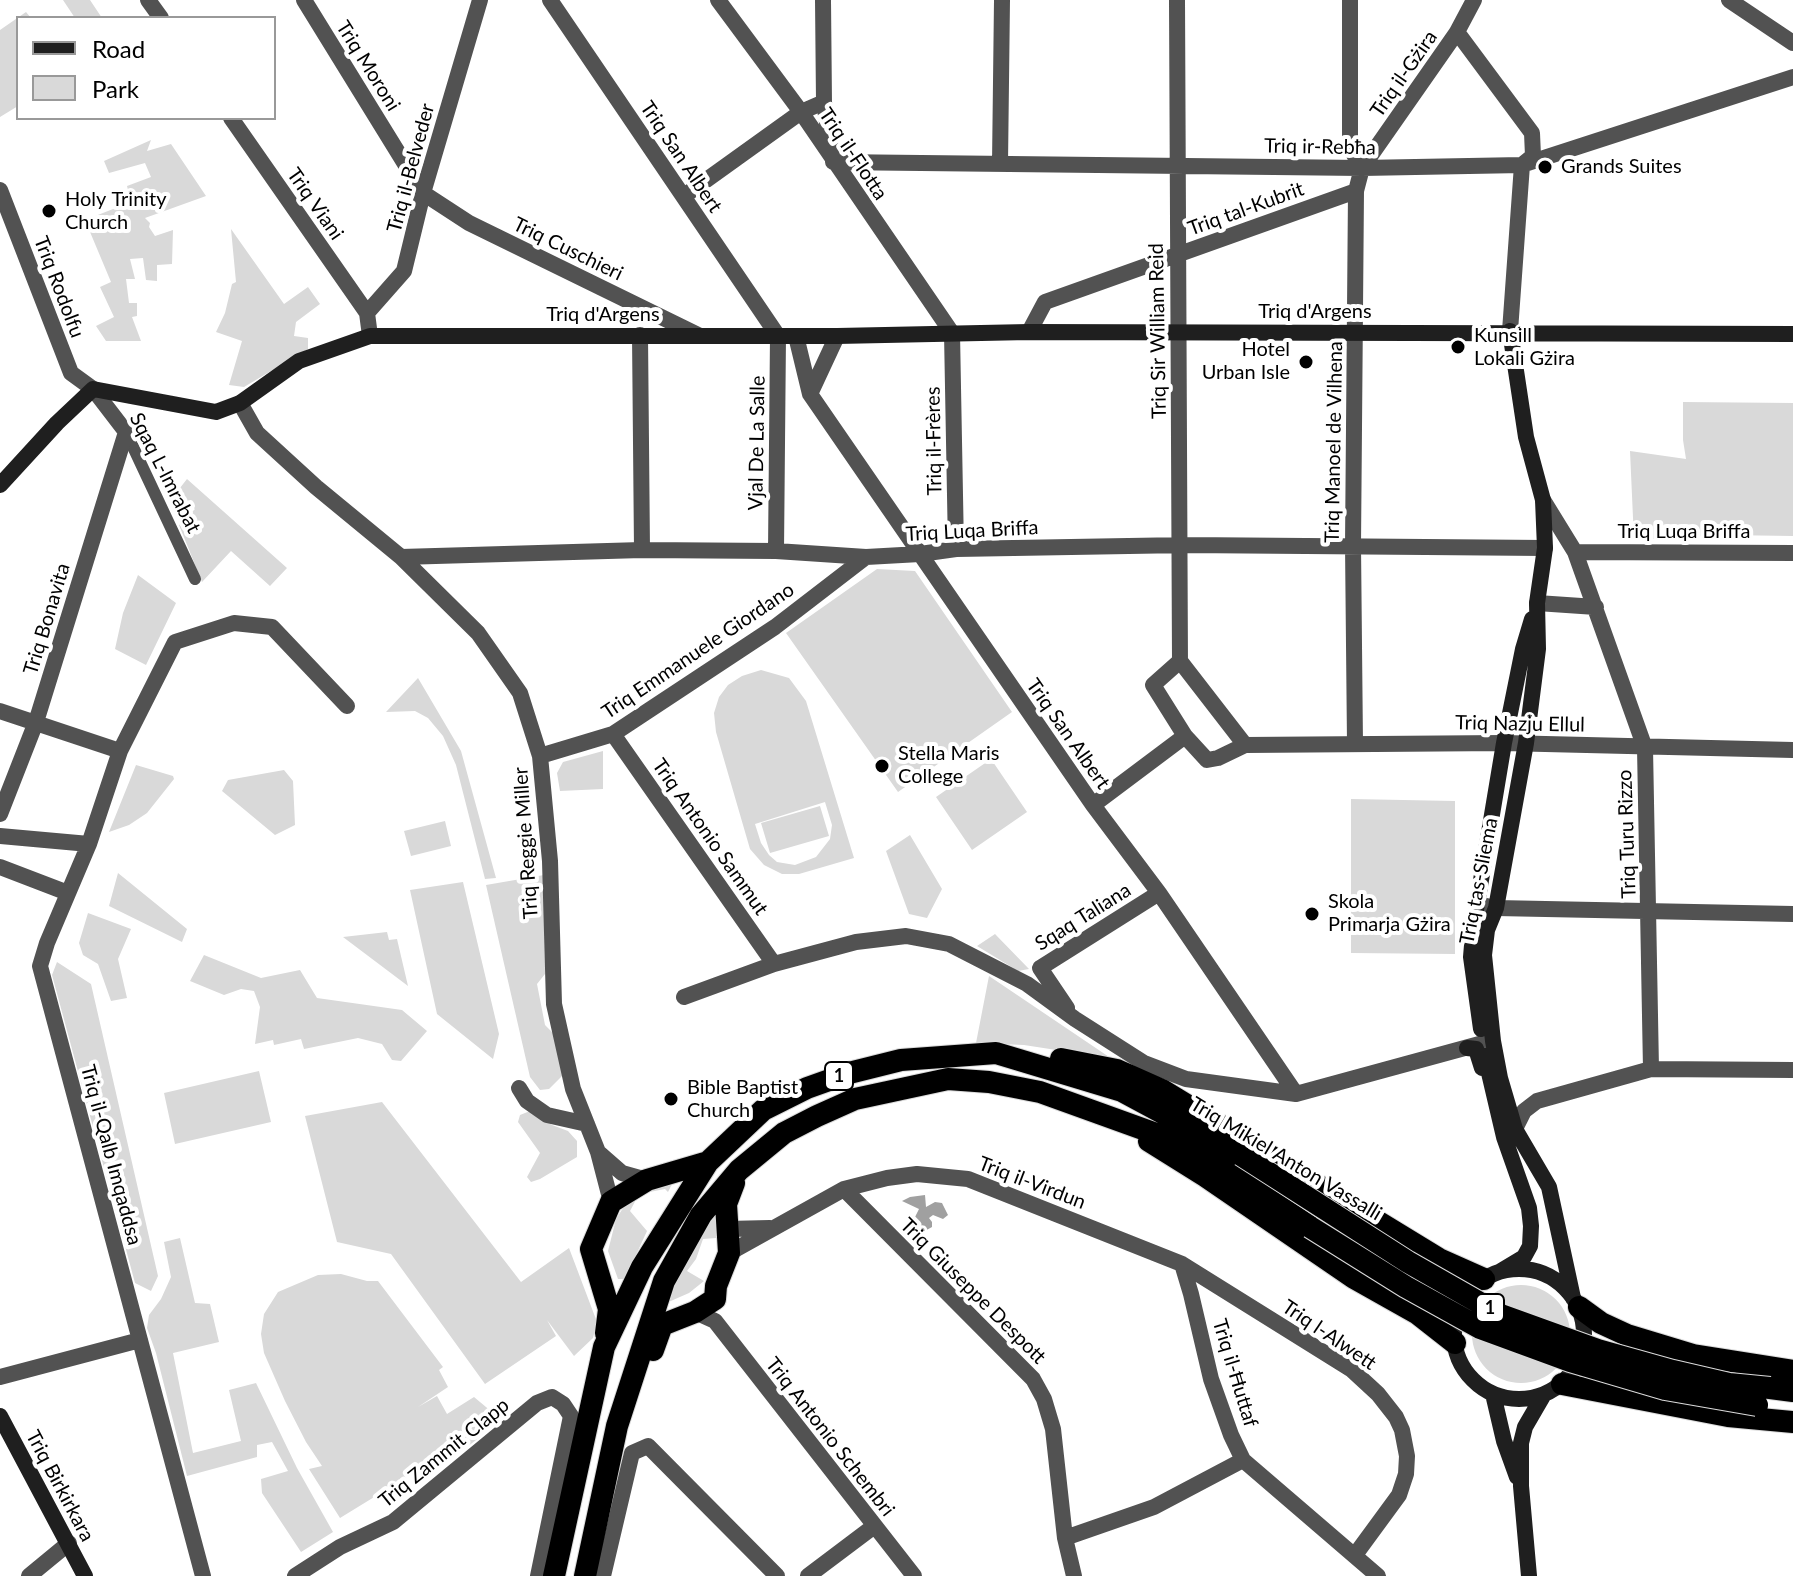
<!DOCTYPE html>
<html>
<head>
<meta charset="utf-8">
<style>
  body { margin:0 }
  #map { position:relative; width:1793px; height:1576px; overflow:hidden; background:#fff; font-family:Lato,sans-serif }
  canvas { display:block }
  .legend { position:absolute; left:16px; top:16px; width:260px; height:104px; box-sizing:border-box; background:#fff; border:2px solid #999; margin:0; padding:10px 14px; list-style:none; font-size:24px; color:#000 }
  .legend li { display:flex; align-items:center; gap:16px; height:40px }
  .legend b { width:40px; border:2px solid #999 }
</style>
</head>
<body>
<div id="map">
<canvas width="1793" height="1576"></canvas>
<ul class="legend">
<li><b style="height:10px;background:#1f1f1f"></b>Road</li>
<li><b style="height:22px;background:#d9d9d9"></b>Park</li>
</ul>
</div>
<script>
const c = document.querySelector('canvas').getContext('2d');
c.lineJoin = 'round';
function fillPath(path, color) {
  c.fillStyle = color;
  c.fill(path, 'evenodd');
}
function shape(rows) {
  const path = new Path2D();
  for (const r of rows) {
    if (r.length === 3) {
      path.moveTo(r[0] + r[2], r[1]);
      path.arc(r[0], r[1], r[2], 0, 2 * Math.PI);
      continue;
    }
    path.moveTo(r[0], r[1]);
    for (let i = 2; i < r.length; i += 2) path.lineTo(r[i], r[i + 1]);
  }
  return path;
}
function strokePath(path, color, width, dash) {
  c.strokeStyle = color;
  c.lineWidth = width;
  c.lineCap = dash ? 'butt' : 'round';
  c.setLineDash(dash || []);
  c.stroke(path);
}
function drawText(font, color, halo, rows, align = 'center') {
  c.font = font + ' Lato,sans-serif';
  c.lineWidth = 8;
  c.setLineDash([]);
  c.textBaseline = 'middle';
  c.strokeStyle = halo;
  c.fillStyle = color;
  for (const [text, x, y, turn = 0] of rows) {
    c.save();
    c.translate(x, y);
    c.rotate((+turn || 0) * Math.PI / 180);
    c.textAlign = isNaN(turn) ? turn : align;
    if (halo) c.strokeText(text, 0, 0);
    c.fillText(text, 0, 0);
    c.restore();
  }
}
fillPath(shape([
  [63,0,90,0,102,18,75,18],
  [26,12,31,18,18,18,18,106,0,117,0,30],
  [151,140,147,151,171,144,206,196,145,218,150,223,149,227,155,236,173,230,172,264,157,265,157,281,146,280,143,258,130,259,135,279,126,279,129,303,137,303,137,316,132,317,141,341,106,341,96,326,114,317,100,287,111,282,85,220,131,202,127,186,151,177,145,163,109,173,104,161],
  [231,229,284,304,308,287,320,304,296,322,294,336,308,338,308,349,244,387,229,385,242,341,216,332,225,313,232,284,236,282],
  [1683,402,1793,403,1793,536,1725,535,1634,540,1630,451,1686,459,1683,440],
  [187,479,287,568,270,586,231,551,202,582,179,525,195,509,176,493],
  [877,569,915,571,1012,712,898,792,786,633],
  [138,575,176,603,146,665,115,649,123,613],
  [761,670,789,678,806,701,854,858,799,874,782,874,764,865,750,849,716,732,714,713,719,697,728,685,742,676],
  [825,802,832,825,830,839,816,857,795,865,777,862,769,855,761,843,755,824],
  [418,678,461,751,496,878,485,879,456,765,443,736,428,718,415,711,386,712],
  [603,751,603,789,560,791,557,773,563,762],
  [991,759,1027,812,972,850,936,797],
  [136,765,173,776,174,779,147,813,129,825,109,832],
  [284,770,293,781,295,825,275,835,222,791,228,780],
  [1351,799,1455,801,1455,954,1351,953],
  [820,806,829,836,770,853,761,823],
  [445,821,451,846,411,856,404,831],
  [910,835,942,889,927,918,909,914,886,851],
  [118,873,187,929,182,942,109,906],
  [544,875,545,974,537,984,545,1025,554,1034,563,1075,549,1089,540,1090,530,1077,486,885],
  [463,882,499,1034,493,1059,437,1014,410,890],
  [88,913,131,929,118,959,127,998,111,1001,98,964,83,955,79,943],
  [387,932,389,940,397,939,408,986,343,937],
  [995,934,1029,969,1018,971,977,946],
  [204,955,261,978,300,970,317,998,402,1010,427,1031,401,1061,392,1060,382,1044,358,1038,304,1049,301,1039,274,1045,273,1040,255,1044,260,1007,254,991,241,989,224,995,190,981],
  [57,962,91,984,158,1276,151,1291,135,1283,52,975],
  [989,976,1121,1065,1076,1053,1024,1045,976,1043],
  [259,1071,271,1122,175,1144,164,1093],
  [382,1102,521,1282,569,1248,597,1322,593,1338,574,1356,547,1320,556,1336,485,1384,391,1254,337,1242,305,1116],
  [530,1111,552,1125,568,1131,577,1141,577,1157,540,1179,531,1182,527,1177,540,1153,518,1122,520,1115],
  [674,1180,668,1192,665,1189,639,1194,630,1211,647,1231,625,1279,618,1279,608,1251,616,1219,625,1205,645,1185],
  [716,1212,720,1221,716,1222,716,1238,703,1239,696,1259,687,1271,704,1281,689,1293,664,1304,709,1213],
  [180,1238,195,1303,210,1304,219,1342,173,1353,193,1453,241,1441,229,1390,256,1383,297,1468,333,1532,301,1552,262,1493,261,1479,288,1471,272,1442,257,1445,257,1457,187,1476,156,1353,147,1328,149,1315,161,1299,171,1277,164,1242],
  [341,1274,367,1281,378,1281,443,1367,439,1370,448,1387,418,1407,437,1396,447,1414,474,1397,498,1417,480,1437,451,1459,446,1453,340,1518,309,1469,322,1466,306,1442,285,1401,264,1353,261,1334,264,1314,278,1292,318,1275],
  [1521,1334,49]
]), '#d9d9d9');
fillPath(shape([
  [925,1195,926,1207,935,1202,942,1203,948,1215,943,1219,933,1215,929,1218,932,1222,932,1227,923,1232,915,1230,912,1223,919,1209,902,1201,910,1197]
]), '#a0a0a0');
const trunk = shape([
  [1061,1059,1117,1070,1162,1090,1439,1259,1484,1279],
  [1149,1141,1205,1176,1354,1278,1418,1314,1455,1343],
  [1579,1307,1601,1323,1627,1335,1693,1355,1793,1371],
  [606,1333,609,1309,591,1249,611,1202,647,1180,708,1162],
  [653,1350,662,1325,695,1312,715,1299,716,1286,729,1253,726,1204,734,1183],
  [1562,1384,1728,1416,1793,1422],
  [1770,1388,1793,1391],
  [554,1576,604,1347,642,1267,708,1162,763,1110,807,1088,849,1073,901,1060,996,1053,1122,1091,1241,1155],
  [585,1576,617,1426,664,1281,701,1215,739,1170,784,1133,817,1116,855,1099,948,1079,989,1082,1040,1092,1187,1145,1310,1227]
]);
strokePath(trunk, '#dbdbdb', 24);
strokePath(shape([
  [126,432,195,579]
]), '#525252', 12);
strokePath(shape([
  [148,0,161,18],
  [304,0,423,193,469,223,698,335],
  [550,0,778,336,776,551],
  [718,0,801,112,952,333,956,549],
  [823,0,824,102,832,156],
  [1177,0,1180,661],
  [1350,0,1350,148,1362,168],
  [1729,0,1793,43],
  [1457,32,1532,133,1533,156,1522,165,1510,331],
  [231,118,367,313,370,336],
  [833,162,1362,168,1522,165,1793,77],
  [1000,164,1002,0],
  [684,196,801,112,824,102],
  [367,313,404,271,423,193,480,0],
  [1029,332,1045,302,1356,191],
  [640,335,642,550],
  [796,336,810,394,1093,805,1159,893,1296,1094],
  [810,394,837,336],
  [240,403,257,433,316,487,401,557,478,633,520,693,540,756,550,861,554,1004,573,1089,598,1152,611,1202],
  [1543,500,1575,552,1645,748,1651,1069],
  [1575,552,1793,553],
  [401,557,642,550,776,551,866,557,920,554,956,549,1186,545,1545,548],
  [1537,603,1596,607],
  [0,711,120,751],
  [613,734,774,964],
  [1355,744,1353,545,1356,191,1362,168,1457,32,1474,0],
  [1245,745,1180,661,1153,685,1185,736,1207,760,1218,758,1245,745,1504,743,1793,750],
  [540,756,613,734,775,627,866,557],
  [1093,805,1185,736],
  [0,814,36,722,126,432,93,389],
  [0,836,89,844],
  [0,867,68,893],
  [1477,904,1496,908,1793,914],
  [684,997,774,964,856,942,906,936,949,944,1027,984,1075,1019,1144,1063,1186,1079,1296,1094,1483,1043],
  [1067,1008,1040,968,1159,893],
  [519,1088,527,1101,547,1115,587,1124],
  [1515,1129,1524,1111,1537,1101,1651,1069,1793,1070],
  [598,1152,622,1173,647,1180],
  [844,1189,1033,1379,1044,1399,1053,1429,1065,1538,1074,1576],
  [727,1229,770,1228],
  [729,1253,844,1189,887,1178,917,1174,968,1179,1182,1264,1352,1370,1378,1394,1396,1417,1402,1430,1407,1456,1406,1474,1399,1495,1355,1555],
  [1182,1264,1191,1294,1211,1379,1231,1435,1243,1460,1378,1576],
  [695,1312,715,1321,914,1576],
  [0,1377,140,1340],
  [1065,1538,1154,1507,1243,1460],
  [29,1576,69,1543],
  [203,1576,40,966,47,943,89,844,120,751,175,642,234,623,272,627,347,706],
  [295,1576,340,1547,393,1522,537,1403,552,1397,563,1404,571,1416,538,1576],
  [603,1576,632,1453,648,1446,777,1576],
  [808,1576,873,1527]
]), '#525252', 16);
strokePath(shape([
  [0,190,71,373,93,389]
]), '#525252', 16);
strokePath(shape([
  [1510,331,1526,437,1543,500,1545,548,1537,603,1538,649,1526,743,1496,908,1487,930,1484,955,1493,1041,1500,1078,1515,1129,1549,1187,1573,1298],
  [0,485,57,423,93,389,216,412,240,403,299,361,370,336,837,336,1029,332,1793,334],
  [1481,1029,1471,957,1474,922,1504,743,1523,649,1532,619],
  [1467,1048,1476,1049,1482,1068],
  [1485,1056,1504,1137,1529,1208,1531,1226,1530,1246,1524,1257,1499,1272],
  [1519,1334,65],
  [1493,1394,1504,1441,1517,1477],
  [0,1416,85,1576],
  [1529,1576,1521,1486,1521,1443,1525,1427,1543,1396]
]), '#1f1f1f', 16);
strokePath(trunk, '#000', 22);
const trunkBridge = shape([
  [1241,1155,1408,1262,1501,1315,1598,1350,1673,1371,1729,1384,1770,1388],
  [1310,1227,1406,1287,1480,1328,1570,1361,1665,1389,1757,1405]
]);
strokePath(trunkBridge, '#dbdbdb', 24, []);
strokePath(trunkBridge, '#000', 22);
for (const [x, y, r, color] of [
  [1545,167,8,"#000"],
  [49,211,8,"#000"],
  [1458,347,8,"#000"],
  [1306,362,8,"#000"],
  [882,766,8,"#000"],
  [1312,914,8,"#000"],
  [671,1099,8,"#000"]
]) {
  const dot = new Path2D();
  dot.arc(x, y, r, 0, 2 * Math.PI);
  c.fillStyle = color;
  c.fill(dot);
  strokePath(dot, '#fff', 3);
}
for (const [x, y, w] of [
  [839,1076,28],
  [1490,1308,28]
]) {
  const box = new Path2D();
  box.roundRect(x - w / 2, y - 14, w, 28, 6);
  c.fillStyle = '#fff';
  c.fill(box);
  strokePath(box, '#000', 2);
}
drawText('bold 18px', '#000', null, [
  ["1",839,1076],
  ["1",1490,1308]
]);
drawText('20px', '#000', '#fff', [
  ["Triq Moroni",368,66,58],
  ["Triq il-Gżira",1404,74,-55],
  ["Triq ir-Rebħa",1320,147,1],
  ["Triq il-Flotta",853,154,56],
  ["Triq San Albert",681,157,56],
  ["Triq il-Belveder",411,168,-75],
  ["Triq Viani",315,204,55],
  ["Triq tal-Kubrit",1246,209,-20],
  ["Triq Cuschieri",568,249,26],
  ["Triq Rodolfu",59,287,69],
  ["Triq d'Argens",1315,312],
  ["Triq d'Argens",603,315],
  ["Triq Sir William Reid",1158,331,-91],
  ["Triq il-Frères",934,441,-91],
  ["Triq Manoel de Vilhena",1334,442,-89],
  ["Vjal De La Salle",757,443,-89],
  ["Sqaq L-Imrabat",165,473,63],
  ["Triq Luqa Briffa",972,531,-3],
  ["Triq Luqa Briffa",1684,532],
  ["Triq Bonavita",47,619,-73],
  ["Triq Emmanuele Giordano",698,651,-34],
  ["Triq Nazju Ellul",1520,724,1],
  ["Triq San Albert",1068,734,55],
  ["Triq Turu Rizzo",1627,834,-92],
  ["Triq Antonio Sammut",710,837,55],
  ["Triq Reggie Miller",526,843,-94],
  ["Triq tas-Sliema",1479,881,-79],
  ["Sqaq Taliana",1083,917,-32],
  ["Triq il-Qalb Imqaddsa",111,1155,75],
  ["Triq Mikiel Anton Vassalli",1286,1159,31],
  ["Triq il-Virdun",1032,1183,21],
  ["Triq Giuseppe Despott",973,1291,45],
  ["Triq l-Alwett",1329,1335,34],
  ["Triq il-Ħuttaf",1235,1373,73],
  ["Triq Antonio Schembri",830,1437,52],
  ["Triq Zammit Clapp",444,1453,-39],
  ["Triq Birkirkara",60,1486,62]
]);
drawText('20px', '#000', '#fff', [
  ["Grands Suites",1561,167],
  ["Holy Trinity",65,200],
  ["Church",65,223],
  ["Kunsill",1474,336],
  ["Lokali Gżira",1474,359],
  ["Hotel",1290,350,"right"],
  ["Urban Isle",1290,373,"right"],
  ["Stella Maris",898,754],
  ["College",898,777],
  ["Skola",1328,902],
  ["Primarja Gżira",1328,925],
  ["Bible Baptist",687,1088],
  ["Church",687,1111]
], 'left');
</script>
</body>
</html>
